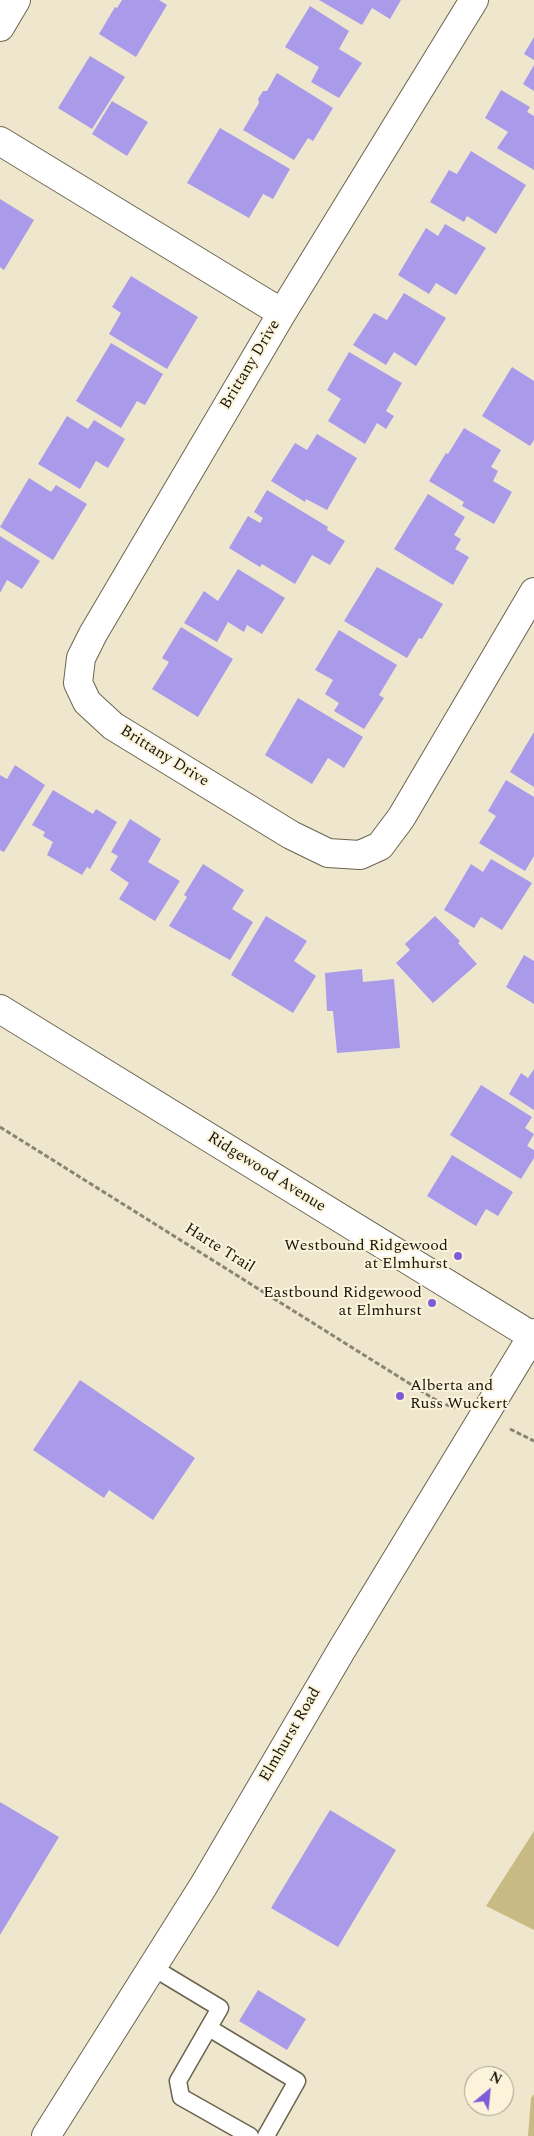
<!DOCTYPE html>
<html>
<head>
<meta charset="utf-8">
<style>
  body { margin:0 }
  #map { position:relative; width:534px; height:2136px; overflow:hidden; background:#eee7ce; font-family:Spectral,serif }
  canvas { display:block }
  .north { position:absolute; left:464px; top:2066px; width:50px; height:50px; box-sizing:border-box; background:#fbf4db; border:1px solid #a09b89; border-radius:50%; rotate:28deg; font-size:14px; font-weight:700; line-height:20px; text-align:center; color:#18160d }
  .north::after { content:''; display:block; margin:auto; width:18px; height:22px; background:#7c5dd7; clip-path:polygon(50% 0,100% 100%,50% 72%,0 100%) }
</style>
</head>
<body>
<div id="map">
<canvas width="534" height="2136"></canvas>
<div class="north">N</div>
</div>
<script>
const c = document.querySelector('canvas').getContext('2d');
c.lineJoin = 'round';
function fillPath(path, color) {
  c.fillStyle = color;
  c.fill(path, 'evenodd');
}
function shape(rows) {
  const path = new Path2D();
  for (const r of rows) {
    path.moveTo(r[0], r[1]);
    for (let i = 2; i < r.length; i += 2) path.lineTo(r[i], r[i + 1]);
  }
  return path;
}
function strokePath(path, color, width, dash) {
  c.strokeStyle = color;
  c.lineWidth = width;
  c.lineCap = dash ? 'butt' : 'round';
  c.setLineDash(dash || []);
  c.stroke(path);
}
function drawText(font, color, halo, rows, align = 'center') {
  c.font = font + ' Spectral,serif';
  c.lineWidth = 4;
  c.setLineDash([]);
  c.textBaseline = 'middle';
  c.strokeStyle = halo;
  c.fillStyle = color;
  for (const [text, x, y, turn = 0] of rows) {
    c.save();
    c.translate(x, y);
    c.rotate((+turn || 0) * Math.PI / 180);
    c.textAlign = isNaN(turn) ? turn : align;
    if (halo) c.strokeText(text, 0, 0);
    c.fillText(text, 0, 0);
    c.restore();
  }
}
fillPath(shape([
  [534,1831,534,1930,486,1906],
  [534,2094,534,2136,528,2136,531,2098]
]), '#c9b982');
fillPath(shape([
  [122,0,159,0,167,5,136,57,99,34,115,7,117,8],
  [319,0,401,0,390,19,372,8,362,25],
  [310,6,349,31,339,49,362,63,339,98,311,82,319,67,285,47],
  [534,37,534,60,524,54],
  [90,56,125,77,92,129,58,108],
  [534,65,534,91,523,84],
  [277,73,333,108,313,141,308,138,294,160,243,130,259,103,258,99,263,91,267,91],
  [501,90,530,107,527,112,534,116,534,170,497,148,508,132,485,118],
  [112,101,148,122,127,156,92,134],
  [220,128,290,169,273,199,263,194,249,218,187,183],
  [471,151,526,185,496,234,467,216,464,222,430,202,449,170,457,174],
  [0,199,34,220,4,270,0,267],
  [445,224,486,248,456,295,436,283,429,294,398,275,426,228,438,236],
  [131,276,198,317,167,369,109,334,121,313,112,307],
  [404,293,446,318,416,366,394,352,386,365,353,345,374,313,387,320],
  [111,343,163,374,145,405,137,401,121,428,76,401],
  [349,352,402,383,386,411,394,416,386,429,377,423,365,444,328,421,341,399,327,390],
  [512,367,534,381,534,440,530,446,482,416],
  [67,416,88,429,94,420,125,439,108,468,96,461,80,489,38,464],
  [464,428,501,450,491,467,498,471,493,481,512,492,494,524,462,506,464,502,429,481,446,453,448,454],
  [317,434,357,458,327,510,306,499,305,502,271,481,295,443,307,450],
  [29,478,51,492,56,485,87,504,53,560,0,527],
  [267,490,328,527,327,530,345,541,330,565,312,555,295,584,262,564,260,567,229,548,248,516,260,523,263,518,254,512],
  [428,494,465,517,454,535,461,539,455,549,469,557,453,585,394,549],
  [0,536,40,561,22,589,7,580,0,593],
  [377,567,443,604,422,639,419,638,407,658,344,621],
  [238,569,285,598,262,634,247,625,244,632,228,622,217,642,184,623,204,591,218,601],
  [181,627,233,659,198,717,152,689,169,662,162,658],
  [339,630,397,665,379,695,384,698,364,729,334,711,339,703,325,694,333,680,315,670],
  [298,698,363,737,344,768,328,758,312,784,265,755],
  [534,732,534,787,510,772],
  [15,765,45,785,4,852,0,850,0,775,7,779],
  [506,780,534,797,534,856,525,871,479,843,496,816,488,811],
  [53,790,93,814,96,809,117,822,90,869,87,867,82,875,47,855,53,842,43,836,45,832,32,825],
  [130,819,161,839,148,862,180,881,155,921,119,899,129,883,110,870,118,856,111,852],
  [491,859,532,883,502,930,481,917,474,928,444,910,471,864,483,872],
  [203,864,244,890,232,909,253,922,230,960,169,926,187,897,184,895],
  [266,916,307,941,294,961,316,976,293,1013,231,975],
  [435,916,460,941,458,943,477,964,433,1003,396,963,410,950,405,944],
  [524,955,534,961,534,1004,506,987],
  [362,969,363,982,394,979,400,1048,337,1053,333,1011,327,1011,325,973],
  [534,1069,534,1110,509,1094,521,1073,528,1078],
  [481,1085,532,1117,525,1128,534,1134,527,1146,534,1150,534,1158,521,1179,450,1135],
  [452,1155,513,1192,498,1216,486,1209,476,1226,427,1196],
  [80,1380,195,1458,153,1520,109,1490,104,1498,33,1450],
  [0,1802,59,1837,0,1935],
  [330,1810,396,1850,338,1947,271,1908],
  [258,1990,306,2019,287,2050,239,2021]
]), '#a99bea');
const lane = shape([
  [152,1967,220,2008,178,2081,181,2097,250,2136],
  [209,2028,297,2081,266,2136]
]);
const street = shape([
  [474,0,282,313,93,634,81,658,78,683,87,702,113,726,291,835,328,853,360,855,380,846,401,818,534,592],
  [0,27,16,0],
  [0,141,282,313],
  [0,1009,532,1336]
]);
const secondary = shape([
  [46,2136,204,1885,341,1651,534,1333]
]);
strokePath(lane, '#6b644f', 19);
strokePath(street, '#6b644f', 30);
strokePath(secondary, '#6b644f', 30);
strokePath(shape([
  [0,1127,439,1402,455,1408],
  [510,1429,534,1441]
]), '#898473', 3, [5, 2.5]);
strokePath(lane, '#fff', 16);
strokePath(street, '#fff', 28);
strokePath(secondary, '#fff', 28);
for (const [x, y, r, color] of [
  [458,1256,5,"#7c5dd7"],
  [432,1303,5,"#7c5dd7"],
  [400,1396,5,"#7c5dd7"]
]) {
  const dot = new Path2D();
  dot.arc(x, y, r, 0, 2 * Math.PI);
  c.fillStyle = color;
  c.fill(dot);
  strokePath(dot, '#fbf4db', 2);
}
drawText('16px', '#18160d', '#fbf4db', [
  ["Brittany Drive",251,365,-59],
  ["Brittany Drive",164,757,32],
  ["Ridgewood Avenue",266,1173,32],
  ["Harte Trail",219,1249,32],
  ["Elmhurst Road",291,1735,-60]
]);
drawText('16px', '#18160d', '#fbf4db', [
  ["Westbound Ridgewood",448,1247],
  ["at Elmhurst",448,1265],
  ["Eastbound Ridgewood",422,1294],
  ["at Elmhurst",422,1312],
  ["Alberta and",410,1387,"left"],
  ["Russ Wuckert",410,1405,"left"]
], 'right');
</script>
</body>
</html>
